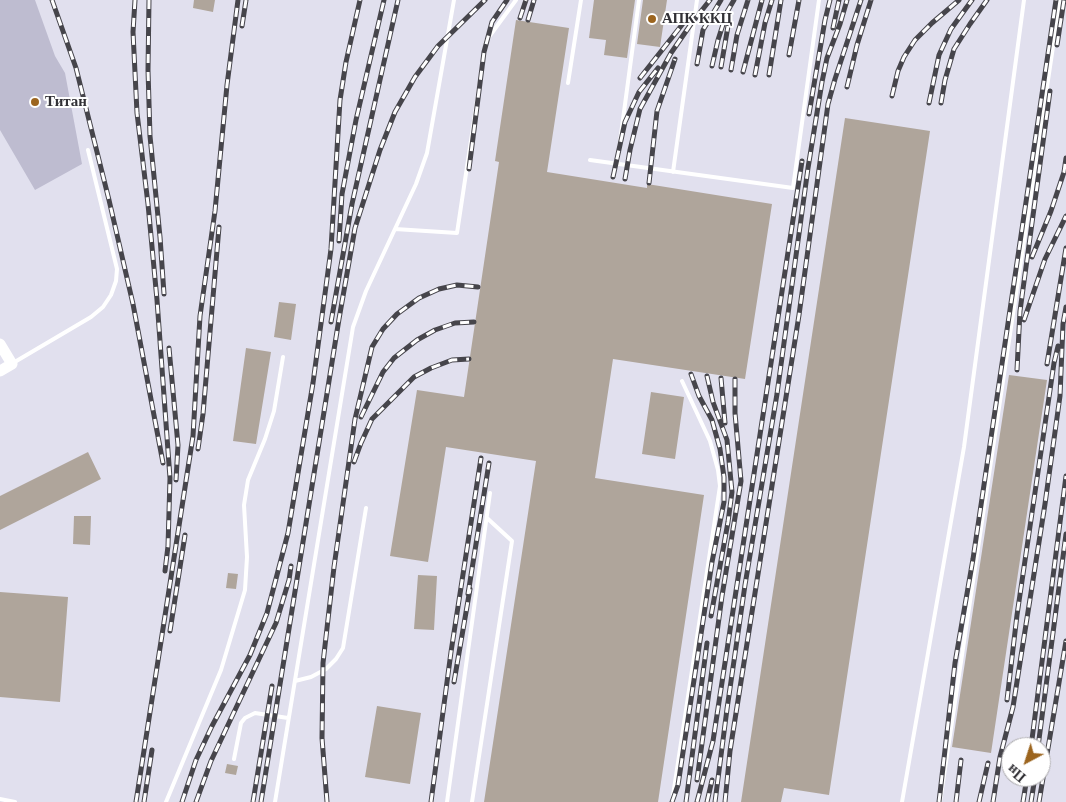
<!DOCTYPE html>
<html>
<head>
<meta charset="utf-8">
<style>
  body { margin:0 }
  #map { position:relative; width:1066px; height:802px; overflow:hidden; background:#e1e0ee; font-family:"Times New Roman",serif }
  canvas { display:block }
  .north { position:absolute; left:1001px; top:737px; width:50px; height:50px; box-sizing:border-box; background:#fff; border:1px solid #adacae; border-radius:50%; rotate:220deg; font-size:14px; font-weight:700; line-height:20px; text-align:center; color:#313035 }
  .north::after { content:''; display:block; margin:auto; width:18px; height:22px; background:#9c651f; clip-path:polygon(50% 0,100% 100%,50% 72%,0 100%) }
</style>
</head>
<body>
<div id="map">
<canvas width="1066" height="802"></canvas>
<div class="north">Пн</div>
</div>
<script>
const c = document.querySelector('canvas').getContext('2d');
c.lineJoin = 'round';
function fillPath(path, color) {
  c.fillStyle = color;
  c.fill(path, 'evenodd');
}
function shape(rows) {
  const path = new Path2D();
  for (const r of rows) {
    path.moveTo(r[0], r[1]);
    for (let i = 2; i < r.length; i += 2) path.lineTo(r[i], r[i + 1]);
  }
  return path;
}
function strokePath(path, color, width, dash) {
  c.strokeStyle = color;
  c.lineWidth = width;
  c.lineCap = dash ? 'butt' : 'round';
  c.setLineDash(dash || []);
  c.stroke(path);
}
function drawText(font, color, halo, rows, align = 'center') {
  c.font = font + ' "Times New Roman",serif';
  c.lineWidth = 4;
  c.setLineDash([]);
  c.textBaseline = 'middle';
  c.strokeStyle = halo;
  c.fillStyle = color;
  for (const [text, x, y, turn = 0] of rows) {
    c.save();
    c.translate(x, y);
    c.rotate((+turn || 0) * Math.PI / 180);
    c.textAlign = isNaN(turn) ? turn : align;
    if (halo) c.strokeText(text, 0, 0);
    c.fillText(text, 0, 0);
    c.restore();
  }
}
fillPath(shape([
  [0,0,35,0,55,56,65,73,82,164,35,190,0,130]
]), '#bebcd0');
fillPath(shape([
  [194,0,215,0,213,12,193,8],
  [594,0,635,0,627,58,604,55,606,40,589,38],
  [643,0,667,0,660,47,637,44],
  [516,20,569,28,547,172,647,188,647,184,772,204,745,379,613,359,595,478,704,495,658,802,484,802,536,461,446,447,428,562,390,556,417,390,464,397,499,162,495,161],
  [845,118,930,131,829,795,784,788,781,802,741,802],
  [279,302,296,304,291,340,274,337],
  [246,348,271,352,256,444,233,441],
  [1009,375,1047,380,991,753,952,747],
  [651,392,684,397,675,459,642,454],
  [88,452,101,479,0,530,0,496],
  [74,516,91,516,90,545,73,544],
  [228,573,238,574,236,589,226,588],
  [418,575,437,576,434,630,414,629],
  [0,592,68,597,60,702,0,697],
  [377,706,421,713,410,784,365,777],
  [227,764,238,766,236,775,225,773]
]), '#afa59b');
strokePath(shape([
  [568,83,581,0],
  [590,160,793,188,819,0],
  [617,164,639,0],
  [673,172,697,0],
  [395,229,457,233,486,41,516,0],
  [13,363,91,317,103,307,111,295,116,281,117,269,88,150],
  [295,681,311,677,326,669,336,659,343,648,366,508],
  [234,759,241,723,245,718,255,713,288,718],
  [0,799,15,802],
  [166,802,221,670,245,590,247,557,244,505,248,480,265,439,274,411,283,357],
  [275,802,353,327,366,291,416,184,427,153,454,0],
  [447,802,490,493],
  [472,802,512,541,487,518],
  [672,802,720,486,718,470,710,441,682,381],
  [902,802,964,447,1024,0],
  [940,802,1060,0]
]), '#fff', 4);
strokePath(shape([
  [0,344,12,364,0,371]
]), '#fff', 11);
const rail = shape([
  [52,0,76,68,109,200,133,304,163,463],
  [135,0,133,32,137,113,148,204,157,300,170,478,168,546,165,571],
  [149,0,148,70,150,136,160,237,164,294],
  [520,18,526,0],
  [528,20,534,0],
  [242,26,246,0],
  [833,28,839,0],
  [1057,45,1064,0],
  [789,55,799,0],
  [697,64,703,30,721,0],
  [712,66,718,40,727,12,734,0],
  [721,67,728,26],
  [731,70,737,35,748,0],
  [743,72,762,0],
  [755,75,765,23,772,0],
  [769,75,781,0],
  [640,78,685,21],
  [847,87,857,45,871,0],
  [892,96,898,71,904,57,915,40,932,23,959,0],
  [929,103,939,55,951,29,972,0],
  [941,103,945,80,954,49,970,24,987,0],
  [809,114,825,20,830,0],
  [469,169,484,52,492,22,507,0],
  [613,177,625,122,639,92,658,68],
  [625,179,630,150,640,109,671,53,691,24,710,0],
  [649,183,657,111,675,59],
  [339,241,342,194,356,120,384,0],
  [1032,257,1051,211,1064,172,1066,158],
  [1024,320,1045,259,1066,216],
  [331,322,352,204,398,0],
  [169,348,178,445,176,480],
  [1047,364,1066,248],
  [1017,370,1020,311,1050,91],
  [707,376,713,402,727,440,732,492,728,522,711,616],
  [721,378,725,423],
  [361,417,383,372,394,358,417,340,435,330,455,323,474,322],
  [198,449,203,414,219,227],
  [354,462,361,443,372,419,414,377,431,368,452,360,469,359],
  [468,594,489,463],
  [170,631,185,535],
  [454,682,470,589],
  [1007,700,1017,615,1054,363,1058,346],
  [1031,747,1066,476],
  [1038,747,1066,534],
  [697,780,722,596,741,481,735,413,735,379],
  [136,802,193,436,200,316,215,211,227,85,238,0],
  [144,802,152,750],
  [182,802,196,760,212,726,250,655,267,613,288,533,313,383,331,249,340,100,346,62,360,0],
  [196,802,211,761,276,623,289,580,291,566],
  [253,802,272,686],
  [261,802,339,319,355,228,380,150,395,112,415,77,438,46,485,0],
  [327,802,322,738,323,663,334,567,355,419,372,347,383,329,397,314,419,298,439,289,457,285,478,287],
  [431,802,451,652,481,458],
  [672,802,678,785,712,562,724,502,724,477,720,449,712,420,699,396,691,374],
  [686,802,707,643],
  [697,802,713,741,802,161],
  [707,802,712,780],
  [715,802,727,709,745,585,777,394,808,168,822,82,827,58,840,24,847,0],
  [725,802,730,751,799,315,828,104,835,79,861,0],
  [939,802,955,663,973,559,1056,0],
  [956,802,961,760],
  [979,802,988,763],
  [993,802,1000,757,1013,707,1045,504,1060,396,1063,324,1066,307],
  [1023,802,1027,777],
  [1031,802,1035,777],
  [1039,802,1066,641]
]);
strokePath(rail, '#46454b', 5);
strokePath(rail, '#fff', 3, [9]);
for (const [x, y, r, color] of [
  [652,19,5,"#9c651f"],
  [35,102,5,"#9c651f"]
]) {
  const dot = new Path2D();
  dot.arc(x, y, r, 0, 2 * Math.PI);
  c.fillStyle = color;
  c.fill(dot);
  strokePath(dot, '#fff', 2);
}
drawText('bold 15px', '#313035', '#fff', [
  ["АПК ККЦ",662,19],
  ["Титан",45,102]
], 'left');
</script>
</body>
</html>
